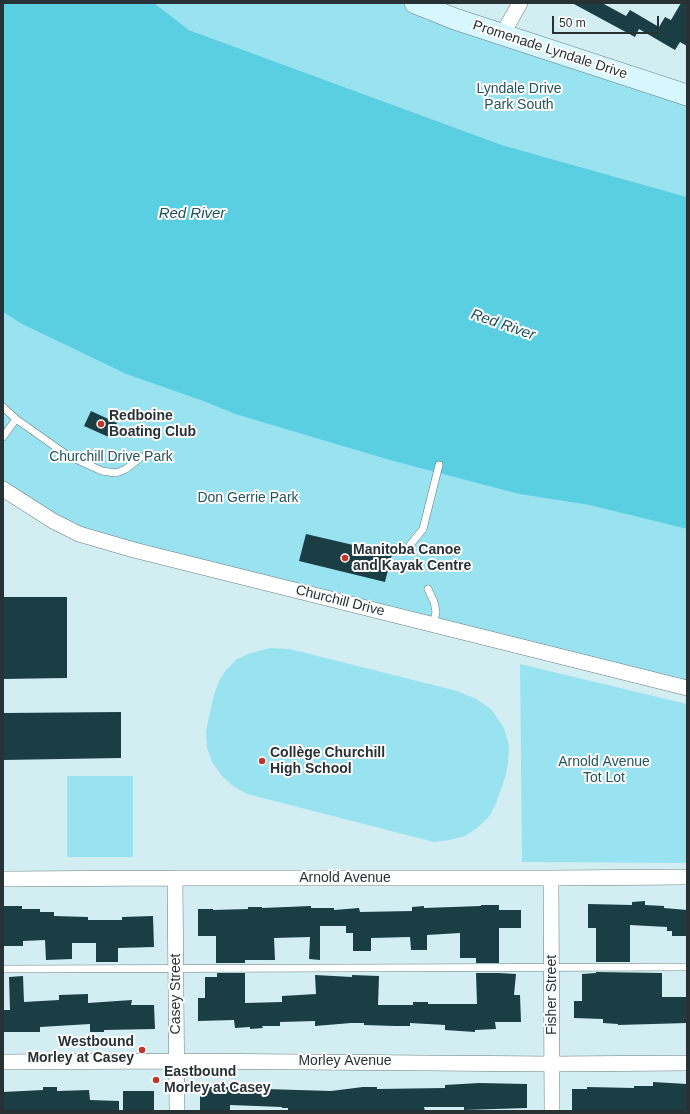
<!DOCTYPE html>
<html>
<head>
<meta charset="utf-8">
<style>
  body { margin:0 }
  #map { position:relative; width:690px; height:1114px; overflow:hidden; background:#d3eef3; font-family:Arial,sans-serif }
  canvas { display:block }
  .frame { position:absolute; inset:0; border:4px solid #283234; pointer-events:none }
  .scale { position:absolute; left:552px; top:16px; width:107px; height:18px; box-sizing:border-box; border:2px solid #283234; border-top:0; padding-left:5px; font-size:12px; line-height:14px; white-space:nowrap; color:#283234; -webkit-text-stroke:3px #fff; paint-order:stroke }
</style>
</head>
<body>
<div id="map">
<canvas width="690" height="1114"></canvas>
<div class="frame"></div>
<div class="scale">50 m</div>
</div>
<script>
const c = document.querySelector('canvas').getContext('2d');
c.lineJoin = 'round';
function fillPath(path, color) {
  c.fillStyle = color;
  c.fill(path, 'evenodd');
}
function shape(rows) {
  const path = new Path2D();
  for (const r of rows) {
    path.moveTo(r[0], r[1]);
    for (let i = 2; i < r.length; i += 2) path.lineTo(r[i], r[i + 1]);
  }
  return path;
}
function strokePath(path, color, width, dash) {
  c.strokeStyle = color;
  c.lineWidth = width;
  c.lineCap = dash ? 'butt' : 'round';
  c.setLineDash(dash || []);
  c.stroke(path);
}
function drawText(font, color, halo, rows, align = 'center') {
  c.font = font + ' Arial,sans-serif';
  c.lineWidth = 4;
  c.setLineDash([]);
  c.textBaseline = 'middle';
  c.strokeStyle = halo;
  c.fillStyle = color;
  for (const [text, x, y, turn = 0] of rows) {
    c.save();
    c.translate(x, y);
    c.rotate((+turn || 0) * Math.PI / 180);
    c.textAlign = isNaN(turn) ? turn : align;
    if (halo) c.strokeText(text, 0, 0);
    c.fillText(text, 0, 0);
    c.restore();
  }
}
fillPath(shape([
  [154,3,403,3,454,23,687,95,687,197,502,145,189,30],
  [3,312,22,324,126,374,203,401,235,414,519,494,589,505,687,529,687,688,79,534,3,489],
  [270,648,290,649,457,691,476,699,491,709,504,728,509,745,508,763,505,778,495,806,488,818,477,828,465,836,449,840,434,842,247,794,233,786,222,776,212,762,207,748,206,731,213,698,219,681,226,670,237,659,251,653],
  [520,664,687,704,687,863,522,862],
  [67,776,133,776,133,857,67,857]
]), '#99e3f1');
fillPath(shape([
  [3,3,154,3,189,30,502,145,687,197,687,529,589,505,519,494,390,460,235,414,203,401,126,374,22,324,3,312]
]), '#5bcfe2');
fillPath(shape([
  [572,3,602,3,626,16,630,10,659,27,665,17,671,20,681,3,687,3,687,46,680,42,675,50,639,29,635,37],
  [91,411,117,423,111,438,84,426],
  [306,534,392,554,385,582,299,561],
  [3,597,67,597,67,678,3,679],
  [121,712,121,758,3,760,3,713],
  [645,901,645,905,664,906,664,908,687,910,687,936,672,936,672,931,667,931,667,927,630,925,630,962,596,962,596,928,588,928,588,904,632,905,632,902],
  [481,905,499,905,499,910,521,910,521,928,499,928,499,963,476,963,476,958,460,958,460,933,427,935,427,950,411,950,410,937,371,938,371,951,353,951,353,933,346,933,346,926,320,926,320,960,309,959,310,937,274,938,275,960,245,960,245,963,216,963,216,936,198,936,198,909,213,909,213,910,248,909,248,907,262,907,262,908,311,906,311,908,334,908,334,910,359,908,360,912,412,911,412,907,424,906,424,908,481,906],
  [3,906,22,906,22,909,40,909,40,912,54,912,54,916,88,917,88,920,122,920,122,917,153,916,154,947,118,948,118,962,96,962,96,943,72,943,72,959,46,960,45,940,23,941,23,946,3,946],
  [596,972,662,973,662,997,687,997,687,1023,618,1025,618,1024,603,1023,603,1019,574,1018,574,1001,582,1001,582,974,596,973],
  [217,973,245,973,245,1003,282,1002,282,996,316,994,315,975,352,977,352,975,379,976,378,1005,413,1005,413,1002,428,1002,428,1004,477,1004,476,973,499,973,516,974,514,995,520,995,521,1022,495,1022,496,1029,475,1030,475,1032,445,1030,445,1025,410,1023,410,1026,395,1026,364,1025,364,1023,351,1023,315,1026,315,1021,280,1022,280,1026,262,1026,263,1028,250,1029,250,1027,235,1028,234,1020,198,1021,198,998,205,998,205,977,217,977],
  [23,976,24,1002,59,1000,59,995,88,994,88,1003,132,1000,131,1005,154,1005,155,1029,104,1030,104,1032,90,1032,90,1024,40,1027,40,1032,3,1032,3,1010,10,1010,9,977],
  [653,1082,687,1084,687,1110,572,1111,572,1089,587,1089,587,1087,634,1088,634,1086,653,1086],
  [233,1083,247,1083,247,1086,265,1087,265,1089,331,1091,363,1087,377,1087,377,1089,445,1088,445,1085,479,1083,527,1084,527,1108,464,1110,464,1107,424,1107,425,1111,288,1111,288,1108,282,1108,282,1107,230,1105,230,1111,200,1111,200,1087,233,1087],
  [43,1087,57,1087,57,1091,89,1090,90,1100,119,1101,119,1111,3,1111,3,1092,43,1090],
  [123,1091,154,1091,154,1111,123,1111]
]), '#1a3e44');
const lane = shape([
  [3,407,16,419,67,455,102,471,116,473,126,469,141,457],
  [3,437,16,419],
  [410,545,423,529,439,465],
  [428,589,434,602,436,612,433,625],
  [3,969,687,967]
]);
const street = shape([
  [502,35,520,3],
  [3,489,53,521,79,534,134,550,687,688],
  [175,878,177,1111],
  [551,878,552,1111],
  [3,879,175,878,551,878,687,877],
  [3,1062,176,1061,552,1064,687,1063]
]);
const secondary = shape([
  [415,3,455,19,687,95]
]);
strokePath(lane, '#657d81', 8);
strokePath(street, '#657d81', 16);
strokePath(secondary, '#657d81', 22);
strokePath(lane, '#fff', 7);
strokePath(street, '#fff', 15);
strokePath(secondary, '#d5f7fd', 21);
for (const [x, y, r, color] of [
  [101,424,4,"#c23626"],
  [345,558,4,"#c23626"],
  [262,761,4,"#c23626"],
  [142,1050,4,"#c23626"],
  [156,1080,4,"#c23626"]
]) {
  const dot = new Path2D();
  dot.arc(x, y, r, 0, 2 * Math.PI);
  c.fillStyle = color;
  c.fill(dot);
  strokePath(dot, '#fff', 1.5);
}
drawText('14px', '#283234', '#fff', [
  ["Promenade Lyndale Drive",550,50,18],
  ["Churchill Drive",340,601,14],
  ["Arnold Avenue",345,878],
  ["Casey Street",176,994,-90],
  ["Fisher Street",552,995,-90],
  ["Morley Avenue",345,1061]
]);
drawText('14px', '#24555e', '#fff', [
  ["Lyndale Drive",519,89],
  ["Park South",519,105],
  ["Churchill Drive Park",111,457],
  ["Don Gerrie Park",248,498],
  ["Arnold Avenue",604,762],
  ["Tot Lot",604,778]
]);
drawText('bold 14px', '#283234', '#fff', [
  ["Redboine",109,416],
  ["Boating Club",109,432],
  ["Manitoba Canoe",353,550],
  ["and Kayak Centre",353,566],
  ["Collège Churchill",270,753],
  ["High School",270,769],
  ["Westbound",134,1042,"right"],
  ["Morley at Casey",134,1058,"right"],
  ["Eastbound",164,1072],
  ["Morley at Casey",164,1088]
], 'left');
drawText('italic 15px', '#1d5058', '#fff', [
  ["Red River",192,214],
  ["Red River",503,325,19]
]);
</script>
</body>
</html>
